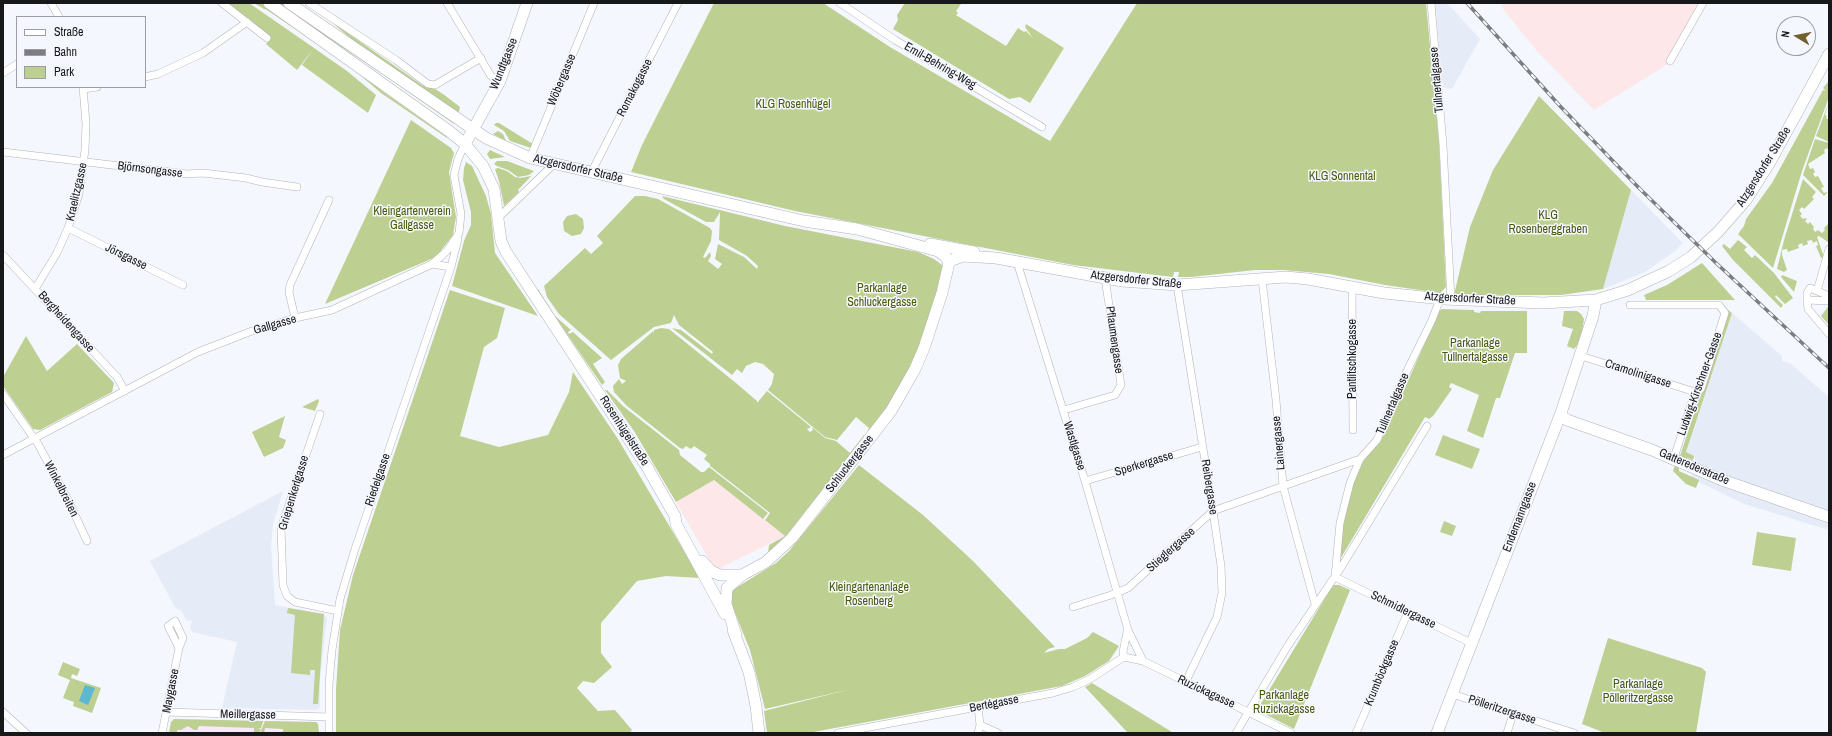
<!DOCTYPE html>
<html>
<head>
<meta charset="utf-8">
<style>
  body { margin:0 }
  #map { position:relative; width:1832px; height:736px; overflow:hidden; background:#f5f7fe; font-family:"Archivo Narrow",sans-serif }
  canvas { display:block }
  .frame { position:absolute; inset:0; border:4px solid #17181a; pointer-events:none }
  .legend { position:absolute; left:16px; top:16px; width:130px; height:72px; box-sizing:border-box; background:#f5f7fe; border:1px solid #9c9ea3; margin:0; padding:5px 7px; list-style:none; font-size:12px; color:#17181a }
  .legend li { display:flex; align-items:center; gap:8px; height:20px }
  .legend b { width:20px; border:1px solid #9c9ea3 }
  .north { position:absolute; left:1776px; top:16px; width:40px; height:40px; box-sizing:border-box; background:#f5f7fe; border:1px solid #9c9ea3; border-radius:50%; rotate:280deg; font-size:11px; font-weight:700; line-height:16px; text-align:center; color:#17181a }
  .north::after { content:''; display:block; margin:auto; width:14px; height:18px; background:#745f2e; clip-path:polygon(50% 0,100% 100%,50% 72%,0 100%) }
</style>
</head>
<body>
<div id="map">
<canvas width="1832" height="736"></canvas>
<div class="frame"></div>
<ul class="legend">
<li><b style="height:5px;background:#fff"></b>Straße</li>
<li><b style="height:5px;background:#7b7d81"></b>Bahn</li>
<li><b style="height:11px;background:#bdcf91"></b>Park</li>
</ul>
<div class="north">N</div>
</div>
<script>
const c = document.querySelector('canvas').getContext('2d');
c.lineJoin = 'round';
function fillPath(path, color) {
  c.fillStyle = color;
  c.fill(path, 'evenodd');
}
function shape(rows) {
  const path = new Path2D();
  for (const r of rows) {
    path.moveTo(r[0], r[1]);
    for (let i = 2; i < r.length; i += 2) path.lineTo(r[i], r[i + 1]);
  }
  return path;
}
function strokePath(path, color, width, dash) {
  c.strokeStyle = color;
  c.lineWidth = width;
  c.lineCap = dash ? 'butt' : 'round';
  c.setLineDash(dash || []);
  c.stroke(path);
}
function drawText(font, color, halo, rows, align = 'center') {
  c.font = font + ' "Archivo Narrow",sans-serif';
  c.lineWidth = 3;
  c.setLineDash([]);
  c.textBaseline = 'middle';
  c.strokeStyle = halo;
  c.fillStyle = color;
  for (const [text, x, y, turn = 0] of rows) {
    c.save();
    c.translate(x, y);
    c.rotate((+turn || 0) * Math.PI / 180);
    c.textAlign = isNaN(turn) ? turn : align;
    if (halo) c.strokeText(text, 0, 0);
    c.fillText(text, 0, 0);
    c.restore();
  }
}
fillPath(shape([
  [1435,3,1447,3,1480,39,1452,89,1443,87],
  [1631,190,1683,243,1674,252,1645,272,1603,289],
  [1732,313,1782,356,1782,361,1791,364,1829,397,1829,530,1744,504,1691,478,1695,457,1686,453],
  [283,491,273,524,271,546,275,605,323,614,327,618,320,679,320,705,319,709,316,710,222,708,237,642,192,632,190,628,192,621,186,620,181,610,176,609,150,561]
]), '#e6ebf8');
fillPath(shape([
  [1501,3,1698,3,1666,63,1668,64,1594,110,1536,50,1503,9],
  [714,480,785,536,718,569,711,563,676,502]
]), '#fde7e8');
fillPath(shape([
  [174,719,316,722,318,724,319,733,169,733,171,722]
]), '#f7e8fb');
fillPath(shape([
  [224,3,249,3,314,48,297,70,266,44,270,39],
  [254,3,262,3,353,65,382,91,447,137,447,138,381,93,351,67,267,10,264,9],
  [275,3,283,3,454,123,454,124,390,79],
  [714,3,823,3,890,47,1050,141,1137,3,1426,3,1439,142,1446,287,1440,293,1385,285,1329,274,1283,270,1255,270,1191,277,1178,277,1179,272,1174,272,1173,277,1073,265,795,211,631,172,642,145],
  [905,3,959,3,961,4,956,11,958,13,956,15,1006,46,1018,28,1024,32,1026,31,1033,38,1025,27,1026,24,1064,48,1030,103,1020,97,1009,99,893,29,898,20,897,15],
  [328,19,422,85,435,89,443,94,460,107,458,116,358,45],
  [314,48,347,71,376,95,368,113,302,65],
  [1829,81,1829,97,1802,171,1773,268,1738,234,1744,226,1746,219,1772,183,1823,90,1826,91,1823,88],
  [1539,96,1631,190,1603,289,1561,295,1454,295,1470,227,1493,170],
  [1829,102,1825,115,1827,116,1826,118,1829,120,1829,142,1816,136],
  [411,120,451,148,454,153,449,172,456,217,453,235,436,257,325,304],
  [496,123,499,123,533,144,531,148,510,141,504,131,494,125],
  [498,131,503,134,506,141,493,134],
  [1815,139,1829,143,1829,152,1827,148,1824,150,1825,153,1808,164,1810,169,1813,168,1815,172,1813,174,1815,177,1818,176,1824,187,1821,188,1824,193,1827,192,1827,193,1824,196,1803,175],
  [490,150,505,157,490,159,487,154],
  [497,161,507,161,534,171,529,175,518,177,508,170,497,166,494,164],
  [466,162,472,166,486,196,491,214,495,253,538,316,452,286,464,241,471,225,471,212,463,180,464,168],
  [498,168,507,171,515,177,520,178,531,176,535,172,518,190,519,192,504,206,499,181,495,169],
  [1803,179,1816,192,1812,197,1814,199,1804,209,1802,207,1799,210,1802,214,1800,216,1803,219,1805,218,1807,219,1805,221,1808,224,1810,222,1814,227,1813,229,1815,232,1818,230,1822,233,1825,230,1824,228,1829,223,1829,240,1828,242,1819,236,1817,237,1824,257,1821,258,1816,246,1818,245,1817,241,1813,243,1812,240,1807,241,1808,244,1803,246,1802,243,1798,245,1799,248,1788,252,1787,249,1782,250,1782,255,1787,270,1784,272,1777,269,1784,240],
  [635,196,645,196,658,199,710,228,712,231,711,241,703,257,705,258,710,252,711,256,708,261,718,269,722,264,715,259,718,244,744,257,757,269,758,266,747,256,719,240,720,212,714,222,706,222,664,199,662,196,785,226,918,252,934,259,946,268,921,343,908,371,889,405,870,431,868,430,869,428,856,417,837,440,825,437,768,390,772,384,774,374,763,364,755,362,746,366,742,373,737,369,732,375,672,328,681,330,712,354,713,352,679,325,674,315,671,323,654,327,611,360,559,314,547,297,544,286,585,248,591,254,603,243,597,236],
  [576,214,583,219,584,228,581,234,572,236,564,231,563,222,567,216],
  [1738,240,1747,247,1744,250,1752,258,1755,255,1774,273,1793,298,1785,304,1776,295,1775,297,1783,305,1781,308,1733,260,1722,246,1724,244,1730,249],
  [1702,263,1735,300,1646,300,1644,295,1667,285],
  [1782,275,1797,281,1794,292,1781,277],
  [536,289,538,289,555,316,571,330,568,332,569,334,573,332,602,358,593,364,605,382,602,385],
  [450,290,505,308,497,338,484,347,460,436,499,447,548,435,569,392,573,372,618,439,700,578,666,576,637,581,601,623,601,653,612,667,594,683,583,681,577,688,598,711,615,710,632,730,629,733,336,733,336,689,340,630,353,575],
  [1828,307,1829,307,1829,325,1821,316],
  [1442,309,1474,310,1474,312,1480,313,1481,311,1527,311,1527,353,1515,353,1500,398,1496,398,1483,438,1467,431,1479,395,1451,383,1449,387,1452,389,1433,416,1429,419,1425,417,1336,566,1341,530,1351,485,1361,463,1384,435,1439,311],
  [1728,310,1732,313,1686,452,1694,456,1693,460,1680,456],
  [1564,311,1577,311,1581,314,1584,319,1582,332,1579,343,1574,349,1567,346,1573,329,1562,326],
  [661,328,669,329,736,383,757,401,757,403,767,391,811,427,807,429,810,432,813,430,812,427,825,438,836,441,850,453,864,435,865,436,786,536,768,553,769,545,785,536,765,520,770,513,710,466,710,464,704,459,707,455,694,446,691,449,686,446,683,449,680,448,627,406,614,392,613,386,619,379,622,384,626,381,620,378,618,365,621,359,651,333,653,331,654,333,654,330],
  [26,336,47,371,77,344,114,383,112,392,40,430,33,429,3,386,3,377],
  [605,390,607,390,623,406,679,450,680,455,701,472,704,472,709,467,768,513,763,519,714,480,676,502,634,431],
  [318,399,319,401,315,411,302,407],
  [285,416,279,437,286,440,283,448,264,457,252,432],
  [1443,435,1480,449,1472,469,1435,455],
  [859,465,923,515,973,561,1055,647,1048,649,1044,653,1059,649,1065,649,1087,638,1093,632,1119,646,1109,661,1085,676,1062,686,808,733,767,733,764,711,851,689,765,709,750,650,731,603,732,592,734,589,776,563,789,551],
  [1675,465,1679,467,1679,471,1699,480,1696,488,1686,484,1673,471],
  [1444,521,1456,526,1452,536,1440,532],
  [1757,532,1796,538,1791,571,1752,565],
  [1333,585,1339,585,1350,590,1294,729,1257,710],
  [288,608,324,614,318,704,313,704,315,670,310,670,310,675,291,673,295,615,287,613],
  [1608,638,1702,668,1706,672,1696,733,1605,733,1582,724],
  [63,662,80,669,77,676,72,674,71,678,101,688,92,713,73,706,74,702,63,698,70,680,58,675],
  [1092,683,1172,732,1172,733,1128,733,1085,687],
  [174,719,263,721,261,728,257,728,261,729,259,733,254,733,254,728,199,726,197,730,194,730,188,726,181,730,177,730,177,733,169,733,171,722],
  [265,721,316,722,318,724,319,733,283,733,283,729,265,728,264,733,260,733]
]), '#bdcf91');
fillPath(shape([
  [85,685,95,688,88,705,79,701]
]), '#5db7d0');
const street = shape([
  [51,3,59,17],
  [222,3,267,38],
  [309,3,396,60,428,84,435,85,440,82,481,58],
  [447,3,491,76,500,81],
  [840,3,895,40,1042,127],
  [1431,3,1443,145,1451,300],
  [1670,61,1703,3],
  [3,73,17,64],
  [145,77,158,74,203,53,247,22],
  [84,89,97,87],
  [3,152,187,174,203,173,246,178,262,182,297,187],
  [530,158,594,3],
  [591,173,678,3],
  [499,217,553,165],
  [68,228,183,285],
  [3,255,117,377,125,391],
  [1017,262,1085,481,1128,630,1143,661],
  [432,264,451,267],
  [1262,279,1276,400,1283,486,1315,604],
  [1177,285,1213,511,1221,566,1222,593,1217,617,1185,683],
  [1352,287,1353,430],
  [35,289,57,253,68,228,79,194,85,150,86,124,83,87],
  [1817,291,1829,249],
  [1829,296,1810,288,1807,293,1807,300,1829,301],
  [1440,299,1432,320,1405,375,1377,440,1360,459,1350,483,1340,523,1335,577,1471,643],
  [1807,300,1808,309,1829,334],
  [1630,305,1719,305,1725,313,1701,389,1695,392,1674,458],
  [295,318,289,292,290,285,329,200],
  [1581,356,1695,392],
  [3,394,38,444,69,502,87,541],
  [1064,410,1115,395,1121,385,1105,278],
  [320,414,281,528,283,585,287,596,295,602,338,611],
  [3,455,198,352,252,331,295,318,332,310,432,264,447,251,459,233,461,214,454,175,458,159,465,144],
  [1085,481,1202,447],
  [1073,607,1111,595,1128,588,1213,511,1360,459],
  [1124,657,1123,652,1127,632],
  [1452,694,1574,733],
  [978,707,980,725,978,733],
  [3,712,26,733],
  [167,712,329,717],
  [980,725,998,733],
  [162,733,179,648,183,638,175,621,168,626,179,648],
  [329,733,329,684,332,650,340,599,355,549,451,267,458,239],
  [838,733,1053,693,1073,687,1090,679,1124,657,1143,661,1291,733],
  [1236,733,1287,647,1342,566,1427,426],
  [1356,733,1408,612],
  [1507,733,1513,714]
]);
const secondary = shape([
  [269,3,449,131,465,144,483,166,494,189,501,241,506,252,647,467,675,516,676,524,725,614],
  [289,3,486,138,530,158,804,221,857,229,938,251,945,256,949,263],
  [465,144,500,81,527,3],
  [930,244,974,252],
  [1561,413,1563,417,1567,420,1652,450,1722,480,1829,517],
  [702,561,711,571,720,575,741,575],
  [733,630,749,672,756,706,759,733],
  [736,635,726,604,727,588,742,575,766,562,792,538,891,411,915,369,924,348,942,293,949,263,952,260,963,256,996,258,1122,281,1177,285,1286,277,1308,279,1384,293,1443,299,1543,303,1596,300,1628,290,1669,271,1691,257,1718,232,1746,200,1770,162,1829,54],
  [1437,733,1561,413,1593,316,1596,300]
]);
strokePath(street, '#b1b3b9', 8);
strokePath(secondary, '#b1b3b9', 12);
strokePath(street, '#fff', 7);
strokePath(secondary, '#fff', 11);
const rail = shape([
  [1467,3,1560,106,1638,187,1715,262,1829,368]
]);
strokePath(rail, '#7b7d81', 3.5);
strokePath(rail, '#f5f7fe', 2, [6]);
drawText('12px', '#17181a', '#f5f7fe', [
  ["Wundtgasse",504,64,-68],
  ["Emil-Behring-Weg",940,66,30],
  ["Wöbergasse",562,80,-67],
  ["Tullnertalgasse",1437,80,-95],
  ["Romakogasse",635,88,-63],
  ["Atzgersdorfer Straße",1764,167,-58],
  ["Atzgersdorfer Straße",578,169,13],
  ["Björnsongasse",150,170,7],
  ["Kraelitzgasse",77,192,-77],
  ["Jörsgasse",126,257,26],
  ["Atzgersdorfer Straße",1136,280,6],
  ["Atzgersdorfer Straße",1470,299,3],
  ["Bergheidengasse",66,322,48],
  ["Gallgasse",275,325,-16],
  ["Pflaumengasse",1114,340,82],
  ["Pantlitschkogasse",1353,359,-90],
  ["Cramolinigasse",1638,374,18],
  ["Ludwig-Kirschner-Gasse",1700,384,-70],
  ["Tullnertalgasse",1393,404,-67],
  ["Rosenhügelstraße",624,431,57],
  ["Lainergasse",1279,443,-95],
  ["Wastlgasse",1074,446,73],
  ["Schluckergasse",850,464,-52],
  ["Sperkergasse",1144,464,-17],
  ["Gatterederstraße",1694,467,23],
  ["Riedelgasse",378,480,-71],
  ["Reibergasse",1209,487,81],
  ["Winkelbreiten",61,489,63],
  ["Griepenkerlgasse",294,493,-73],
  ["Endemanngasse",1520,517,-69],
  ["Stieglergasse",1171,550,-42],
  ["Schmidlergasse",1403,610,26],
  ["Krumböckgasse",1382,673,-67],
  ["Maygasse",171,691,-79],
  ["Ruzickagasse",1206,692,25],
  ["Bertégasse",994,704,-11],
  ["Pölleritzergasse",1502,710,18],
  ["Meillergasse",248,715,1]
]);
drawText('12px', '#48580c', '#f5f7fe', [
  ["KLG Rosenhügel",793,105],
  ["KLG Sonnental",1342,177],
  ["Kleingartenverein",412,212],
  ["Gallgasse",412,226],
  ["KLG",1548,216],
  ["Rosenberggraben",1548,230],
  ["Parkanlage",882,289],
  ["Schluckergasse",882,303],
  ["Parkanlage",1475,344],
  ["Tullnertalgasse",1475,358],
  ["Kleingartenanlage",869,588],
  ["Rosenberg",869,602],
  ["Parkanlage",1638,685],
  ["Pölleritzergasse",1638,699],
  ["Parkanlage",1284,696],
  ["Ruzickagasse",1284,710]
]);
</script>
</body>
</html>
